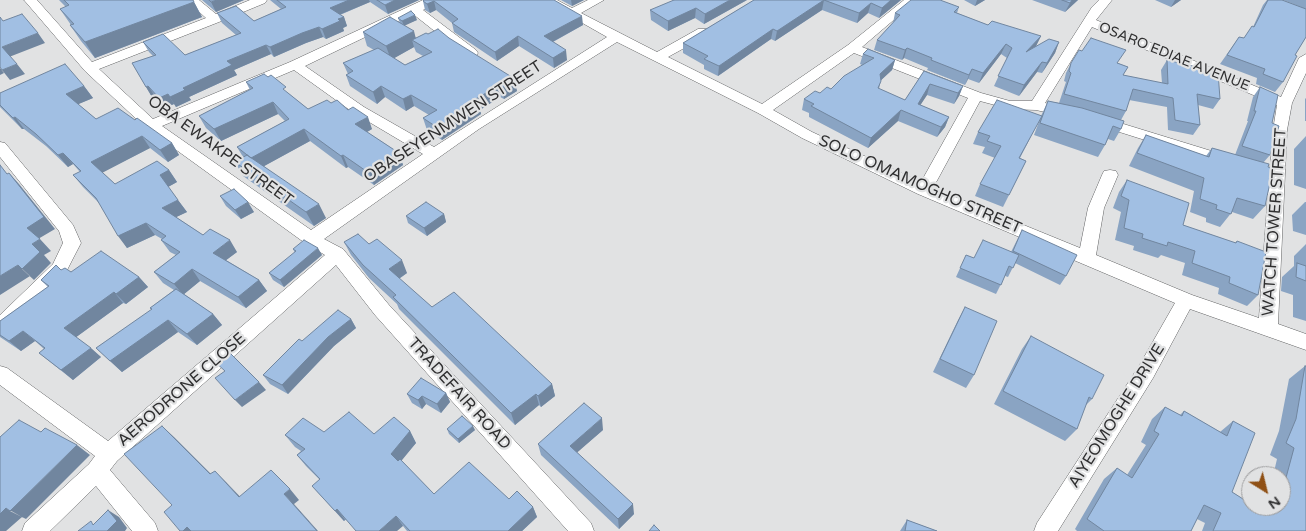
<!DOCTYPE html>
<html>
<head>
<meta charset="utf-8">
<style>
  body { margin:0 }
  #map { position:relative; width:1306px; height:531px; overflow:hidden; background:#e1e2e3; font-family:"Varela Round",sans-serif }
  canvas { display:block }
  .north { position:absolute; left:1241px; top:466px; width:50px; height:50px; box-sizing:border-box; background:#e1e2e3; border:1px solid #9a9a9b; border-radius:50%; rotate:144deg; font-size:14px; font-weight:700; line-height:20px; text-align:center; color:#2f2f30 }
  .north::after { content:''; display:block; margin:auto; width:18px; height:22px; background:#8f5015; clip-path:polygon(50% 0,100% 100%,50% 72%,0 100%) }
</style>
</head>
<body>
<div id="map">
<canvas width="1306" height="531"></canvas>
<div class="north">N</div>
</div>
<script>
const c = document.querySelector('canvas').getContext('2d');
c.lineJoin = 'round';
function shape(rows) {
  const path = new Path2D();
  for (const r of rows) {
    path.moveTo(r[0], r[1]);
    for (let i = 2; i < r.length; i += 2) path.lineTo(r[i], r[i + 1]);
  }
  return path;
}
function strokePath(path, color, width, dash) {
  c.strokeStyle = color;
  c.lineWidth = width;
  c.lineCap = dash ? 'butt' : 'round';
  c.setLineDash(dash || []);
  c.stroke(path);
}
function fillPath(path, color) {
  c.fillStyle = color;
  c.fill(path, 'evenodd');
}
function drawText(font, color, halo, rows, align = 'center') {
  c.font = font + ' "Varela Round",sans-serif';
  c.lineWidth = 4.5;
  c.setLineDash([]);
  c.textBaseline = 'middle';
  c.strokeStyle = halo;
  c.fillStyle = color;
  for (const [text, x, y, turn = 0] of rows) {
    c.save();
    c.translate(x, y);
    c.rotate((+turn || 0) * Math.PI / 180);
    c.textAlign = isNaN(turn) ? turn : align;
    if (halo) c.strokeText(text, 0, 0);
    c.fillText(text, 0, 0);
    c.restore();
  }
}
const street = shape([
  [24,0,37,0,92,62,206,18,186,0,199,0,216,14,250,0,267,0,265,3,219,22,99,69,153,119,290,62,423,0,439,0,423,10,476,50,478,53,476,56,466,56,413,14,305,66,364,107,434,147,607,37,542,0,557,0,572,8,588,0,604,0,581,13,657,52,698,29,708,29,709,32,708,35,668,57,762,104,848,45,904,0,917,0,862,47,981,93,1010,101,1032,101,1092,7,1099,0,1112,0,1096,20,1281,97,1299,58,1306,54,1306,73,1292,103,1287,130,1278,324,1306,334,1306,350,1190,309,1153,378,1058,531,1034,531,1037,523,1139,366,1175,303,918,194,802,138,758,113,617,42,479,129,324,239,343,249,389,305,591,523,594,531,568,531,375,315,336,265,117,461,110,470,155,523,158,531,132,531,96,486,50,531,22,531,25,523,89,464,95,456,0,385,0,366,7,368,108,441,325,255,305,243,146,128,85,71,24,0],
  [1092,27,1277,105,1273,130,1270,169,1104,118,1094,118,1092,121,1094,124,1269,179,1259,318,1192,295,1096,255,1104,208,1118,175,1116,171,1110,170,1104,171,1102,175,1088,208,1080,248,933,188,980,101,1010,109,1036,110,1067,117,1072,115,1074,112,1072,109,1045,103,1092,27],
  [854,53,968,98,921,182,812,132,773,110,854,53],
  [294,70,354,113,423,154,311,230,162,126,294,70],
  [0,142,5,143,73,225,81,243,65,274,20,320,7,330,0,333,0,315,53,264,63,243,59,231,0,157,0,142]
]);
strokePath(street, '#626364', 1);
fillPath(street, '#fff');
fillPath(shape([
  [59,0,193,0,194,2,202,17,95,58,81,41,70,25,71,25,60,9,66,7],
  [202,0,244,0,216,12],
  [270,0,419,0,388,14,370,2,340,15,344,17,347,26,343,28,344,31,326,39,323,37,306,43,274,57,271,54,234,70,237,75,189,97,191,100,176,107,174,104,165,108,155,96,152,97,132,63,153,56,149,52,143,42,185,55,236,35,222,23,217,13,254,21,281,9],
  [554,0,583,25,553,42,567,60,554,68,519,46,497,61,454,32,452,23,436,10,430,13,425,10,423,1],
  [561,0,584,0,572,6],
  [747,0,704,24,695,18,668,31,651,20,650,10],
  [754,0,901,0,879,18,868,13,857,23,822,10,775,41,771,39,718,76,704,69,704,65,683,53,683,43],
  [964,0,985,0,975,6],
  [1032,0,1078,0,1065,12],
  [1155,0,1181,0,1171,7],
  [1267,0,1282,0,1304,8,1283,0,1306,0,1306,37,1295,55,1283,82,1275,92,1256,84,1257,78,1220,64,1239,37,1244,38,1253,27,1263,5],
  [959,7,957,13,988,25,1041,36,1036,46,1059,42,1055,53,1042,73,1037,72,1019,96,994,86,1007,58,1001,54,979,83,968,79,965,85,927,70,928,68,904,58,902,60,874,50,877,40,893,23,895,13],
  [398,18,417,20,404,25,416,38,428,34,449,38,517,91,504,99,500,97,480,110,481,114,442,140,427,130,423,118,429,115,414,106,406,111,385,97,377,104,350,86,346,75,348,74,343,63,374,50,367,46,363,32,400,23],
  [414,47,416,52,423,56,405,65,394,58],
  [863,54,895,60,892,70,881,80,879,89,905,100,924,71,963,86,959,96,954,104,927,95,920,105,949,117,945,127,937,137,898,121,868,148,809,117,809,113,802,110,804,99,831,89,862,65,860,64],
  [1167,60,1220,99,1213,109,1198,105,1200,125,1193,135,1168,130,1167,107,1129,100,1126,111,1121,120,1121,129,1114,141,1108,139,1105,145,1098,157,1034,135,1040,119,1020,158,1026,161,1003,207,975,196,980,184,995,158,982,153,985,147,973,144,978,132,1041,116,1048,101,1059,103,1066,82,1064,81,1066,73,1071,63,1118,63,1128,67,1123,75,1162,83,1161,70],
  [246,82,288,93,308,109,331,103,348,110,372,129,367,132,399,153,403,165,374,185,348,167,346,168,310,141,264,166,326,218,314,226,243,176,235,162,243,157,237,147,285,121,278,114,221,141,206,128,199,116,250,90],
  [84,86,93,98,78,104,96,119,135,120,172,143,179,155,168,162,150,148,102,172,115,184,169,170,177,182,168,187,187,212,176,217,203,235,237,252,226,260,259,280,267,291,246,308,200,281,184,294,213,314,222,325,197,345,178,332,122,372,96,348,152,310,150,308,174,290,163,283,154,272,176,255,170,252,161,240,162,239,155,235,127,248,99,203,83,187,73,175,80,172,73,164,68,167,46,146,24,129,22,129,0,107,0,93],
  [1260,87,1272,123,1270,155,1263,163,1268,167,1265,206,1253,219,1232,212,1220,227,1206,222,1206,218,1190,212,1194,191,1129,166,1138,148,1146,135,1206,156,1212,148,1235,155,1248,121,1247,121,1253,97],
  [1306,98,1306,121,1305,121,1305,99],
  [1306,136,1306,189,1294,185,1294,149],
  [1127,180,1183,225,1235,243,1237,241,1258,295,1247,306,1218,294,1219,288,1182,275,1185,263,1161,255,1158,258,1133,250,1134,246,1115,240,1121,212,1113,208,1119,192],
  [220,196,254,212,241,219,226,206],
  [1305,202,1306,202,1306,235,1293,231,1292,215],
  [444,214,446,222,427,236,408,223,406,216],
  [1022,230,1066,276,1060,285,1015,263,1008,277,1005,276,996,294,956,277,966,255,974,258,1011,252],
  [344,242,369,244,407,273,399,279,432,307,552,384,555,396,541,407,539,405,515,425,399,309,397,304,369,278,351,255],
  [1306,244,1306,321,1293,317,1293,295,1281,291,1282,277,1294,266,1294,256],
  [293,249,322,255,284,287,273,280,269,273,295,253],
  [61,270,71,272,139,277,148,287,126,304,123,303,76,337,101,357,73,380,39,353,44,349,35,341,21,351,0,337,0,321,48,287,41,280],
  [965,307,974,375,966,388,933,372,958,320],
  [351,319,356,328,334,346,288,394,270,384,263,375,302,341],
  [1031,336,1092,399,1085,406,1077,429,1065,441,994,404,1022,349],
  [1305,366,1306,531,1202,531,1205,523,1197,519,1191,531,1077,531,1075,529,1104,479,1117,468,1127,475,1146,445,1141,442,1152,419,1165,407,1180,415,1184,411,1220,432,1233,421,1232,492,1257,508,1257,506,1281,506,1281,476,1273,476,1277,459,1270,455,1279,431,1289,379],
  [446,393,450,402,441,413,426,404,422,409,412,403,407,394],
  [447,429,475,430,459,443,449,434],
  [603,430,577,452,634,514,619,529,541,455,538,444],
  [410,431,416,443,401,460,434,494,509,499,533,507,537,517,522,531,407,531,403,526,345,520,344,521,312,486,320,480,306,466,297,455,301,451,295,447,285,435,324,432,374,434],
  [907,520,937,531,900,531]
]), '#8aa4c3');
fillPath(shape([
  [217,0,244,0,216,12,211,2],
  [349,0,369,0,370,2,334,17,330,8],
  [395,0,419,0,388,14,385,5],
  [571,0,584,0,572,6],
  [730,0,747,0,704,24,705,14],
  [824,0,822,10,775,41,777,31],
  [891,0,901,0,879,18,882,8],
  [977,0,985,0,975,6],
  [1072,0,1078,0,1065,12,1070,3],
  [1175,0,1181,0,1171,7],
  [434,1,436,10,430,13,427,4],
  [194,2,202,17,95,58,85,42],
  [871,3,868,13,857,23,859,13],
  [696,8,695,18,668,31,668,21],
  [415,15,417,20,404,26,402,21],
  [582,16,583,25,545,46,544,36],
  [344,17,347,26,343,28,344,31,326,39,322,29,338,19],
  [319,27,323,37,306,43,274,57,270,47,302,33],
  [773,29,771,39,718,76,719,66],
  [414,31,417,43,412,40,414,47,391,60,386,46],
  [38,33,45,43,9,57,2,47],
  [518,36,519,46,497,61,495,52],
  [1041,36,1036,46,1026,52],
  [1059,42,1055,53,1042,73,1047,63],
  [1006,44,1001,54,979,83,983,73],
  [266,45,271,54,234,70,237,75,189,97,191,100,176,107,170,97,183,88,227,61],
  [907,48,904,58,902,60,905,50],
  [566,50,567,60,554,68,553,58],
  [895,60,892,70,877,84,880,74],
  [1042,62,1037,72,1019,96,1024,85],
  [17,64,25,74,10,80,2,70],
  [0,68,4,73,0,75],
  [972,69,968,79,965,85,969,75],
  [515,79,517,91,504,99,502,88],
  [930,84,927,95,914,115,918,104],
  [84,86,93,98,74,106,66,94],
  [148,86,155,96,152,97,146,87],
  [381,86,385,97,377,104,373,92],
  [498,86,500,97,480,110,481,114,442,140,438,128,474,100],
  [963,86,959,96,954,104,958,93],
  [168,94,174,104,165,108,159,98],
  [411,95,414,106,406,111,403,99],
  [273,102,278,114,221,141,214,129],
  [901,110,898,121,868,148,871,138],
  [15,117,24,129,22,129,13,118],
  [368,117,372,129,360,136,355,124],
  [949,117,945,127,937,137,941,127],
  [304,129,310,141,257,170,251,158],
  [142,136,150,148,100,174,91,162],
  [172,143,179,155,168,162,160,150],
  [63,153,73,164,68,167,58,155],
  [399,153,403,165,374,185,369,173],
  [343,155,348,167,346,168,341,156],
  [169,170,177,182,168,187,160,175],
  [9,173,19,184,55,229,38,239,27,228],
  [178,200,187,212,170,220,162,208],
  [248,202,254,212,241,219,235,210],
  [319,204,326,218,314,226,306,212],
  [444,214,446,222,427,236,424,228],
  [146,223,155,235,127,248,118,236],
  [40,239,51,251,44,255,51,263,34,280,22,269,32,244],
  [230,240,237,252,221,264,213,253],
  [318,248,322,255,284,287,280,280],
  [402,260,407,273,394,282,389,269],
  [18,265,30,276,0,295,0,276],
  [192,269,200,281,183,295,174,284],
  [139,277,148,287,126,304,116,294],
  [259,280,267,291,246,308,238,297],
  [114,292,123,303,75,338,64,328],
  [213,314,222,325,197,345,187,334],
  [351,319,356,328,334,346,288,394,282,385,328,337],
  [168,320,178,332,122,372,110,361],
  [23,331,35,341,21,351,9,341],
  [91,348,101,357,73,380,61,370],
  [259,382,266,390,242,407,235,400],
  [552,384,555,396,541,407,538,396],
  [446,393,450,402,441,413,437,404],
  [536,394,539,405,515,425,511,413],
  [422,396,426,404,422,409,418,400],
  [602,418,603,430,572,457,570,446],
  [162,426,174,437,222,485,210,474],
  [473,426,475,430,459,443,458,439],
  [410,431,416,443,398,465,391,454],
  [77,445,90,455,26,519,10,511],
  [215,471,226,482,250,507,239,497],
  [290,489,299,500,294,504,318,531,317,531,284,494],
  [633,504,634,514,619,529,618,519],
  [533,507,537,517,522,531,508,531],
  [6,508,22,517,6,531,0,531,0,514],
  [337,509,345,520,344,521,335,511],
  [108,510,119,517,127,528,125,531,107,531],
  [396,516,403,526,397,531,379,531],
  [187,527,192,531,183,531]
]), '#71869f');
const building = shape([
  [64,0,193,0,194,2,85,42,70,25,74,24,60,9,69,5,64,0],
  [209,0,217,0,211,2,209,0],
  [277,0,349,0,330,8,344,17,338,19,340,21,322,29,319,27,302,33,270,47,266,45,227,61,232,65,183,88,185,90,170,97,168,94,159,98,148,86,146,87,132,63,156,55,143,42,163,34,185,55,241,33,217,13,236,6,254,21,286,7,277,0],
  [377,0,395,0,385,5,377,0],
  [424,0,554,0,582,16,544,36,566,50,553,58,518,36,495,52,452,23,458,19,434,1,427,4,423,1,424,0],
  [674,0,730,0,705,14,696,8,668,21,650,10,674,0],
  [754,0,891,0,882,8,871,3,859,13,824,0,777,31,773,29,719,66,704,59,708,56,683,43,754,0],
  [911,0,940,0,959,7,954,12,988,25,992,21,1041,36,1026,52,1049,39,1059,42,1047,63,1042,62,1024,85,998,76,1012,48,1006,44,983,73,972,69,969,75,931,60,932,58,907,48,905,50,877,40,900,15,895,13,911,0],
  [1062,0,1072,0,1070,3,1062,0],
  [1268,0,1282,0,1306,9,1306,37,1295,55,1297,56,1283,82,1263,74,1265,69,1227,55,1239,37,1244,38,1252,26,1254,27,1268,0],
  [411,11,415,15,402,21,398,18,411,11],
  [22,14,38,33,2,47,17,64,2,70,0,67,0,17,3,21,22,14],
  [390,17,414,31,386,46,363,32,390,17],
  [438,29,449,38,515,79,502,88,498,86,474,100,478,103,438,128,423,118,437,110,411,95,403,99,381,86,373,92,346,75,353,71,343,63,378,48,405,65,432,52,412,40,426,33,428,34,438,29],
  [1091,38,1126,50,1117,63,1128,67,1123,75,1168,84,1167,60,1218,72,1220,99,1197,94,1200,125,1175,120,1173,98,1133,89,1126,111,1064,94,1071,73,1069,71,1071,63,1079,50,1082,51,1091,38],
  [868,49,895,60,880,74,881,81,878,88,905,100,924,71,963,86,958,93,930,84,918,104,949,117,941,127,901,110,871,138,811,106,814,104,804,99,815,91,820,93,827,87,831,89,844,76,874,58,863,54,868,49],
  [65,64,84,86,66,94,96,119,118,108,135,120,137,118,172,143,160,150,142,136,91,162,115,184,157,161,169,170,160,175,178,200,162,208,203,235,210,229,230,240,213,253,259,280,238,297,192,269,174,284,154,272,180,252,161,240,166,236,146,223,118,236,96,198,73,175,81,171,63,153,58,155,36,134,15,117,13,118,0,105,0,93,65,64],
  [264,74,268,77,271,75,286,87,283,89,308,109,327,100,331,103,337,100,348,110,353,107,368,117,355,124,399,153,369,173,343,155,341,156,304,129,251,158,237,147,289,119,273,102,214,129,199,116,253,88,246,82,264,74],
  [1260,87,1278,95,1272,123,1279,126,1270,155,1242,146,1256,111,1254,111,1260,87],
  [997,100,1042,116,1019,158,1026,161,1009,195,980,184,1001,146,987,141,990,136,978,132,997,100],
  [1048,101,1082,108,1124,121,1121,129,1113,126,1105,145,1040,123,1048,101],
  [1146,135,1209,157,1212,148,1269,164,1268,167,1273,169,1265,206,1237,198,1231,214,1216,209,1217,205,1200,199,1204,178,1137,153,1146,135],
  [247,155,319,204,306,212,235,162,247,155],
  [0,165,7,174,9,173,44,217,27,228,40,239,32,244,40,252,22,269,18,265,0,276,0,165],
  [1127,180,1189,203,1183,225,1236,243,1237,241,1266,252,1258,295,1229,283,1230,277,1192,263,1195,251,1168,242,1167,246,1142,238,1143,234,1124,228,1129,200,1121,196,1127,180],
  [234,189,248,202,235,210,220,196,234,189],
  [426,202,444,214,424,228,406,216,426,202],
  [1022,230,1077,255,1066,276,1013,251,1022,230],
  [358,234,369,244,377,239,402,260,389,269,432,307,454,292,552,384,538,396,536,394,511,413,393,297,396,295,363,265,344,242,358,234],
  [304,240,318,248,280,280,269,273,296,251,293,249,304,240],
  [983,240,1019,255,1013,268,1009,266,1001,285,960,268,966,255,974,258,983,240],
  [101,251,139,277,116,294,114,292,64,328,91,348,61,370,39,353,45,348,23,331,9,341,0,335,0,321,49,286,41,280,56,265,61,270,65,268,71,272,101,251],
  [1297,263,1306,266,1306,281,1296,277,1297,263],
  [176,289,213,314,187,334,168,320,110,361,96,348,152,309,150,308,176,289],
  [965,307,997,321,974,375,940,359,965,307],
  [338,310,351,319,328,337,282,385,263,375,299,339,302,341,338,310],
  [1031,336,1104,375,1092,399,1089,397,1077,429,1003,391,1031,336],
  [229,352,259,382,235,400,215,378,225,371,215,362,229,352],
  [1305,366,1306,366,1306,531,1213,531,1221,513,1204,505,1191,531,1104,531,1087,519,1117,468,1132,478,1159,434,1154,431,1165,407,1182,416,1184,411,1227,436,1233,421,1255,433,1232,492,1251,504,1251,506,1253,506,1267,515,1271,506,1281,506,1281,483,1284,485,1294,448,1286,443,1296,419,1305,366],
  [421,378,446,393,437,404,422,396,418,400,407,394,421,378],
  [584,403,602,418,570,446,633,504,618,519,538,444,584,403],
  [349,412,374,434,394,417,410,431,391,454,398,461,400,459,434,494,469,462,509,499,517,491,533,507,508,531,410,531,396,516,379,531,356,531,337,509,335,511,312,486,320,479,297,455,305,449,285,435,303,418,324,432,349,412],
  [462,416,473,426,458,439,447,429,462,416],
  [19,420,41,432,45,428,77,445,10,511,6,508,0,514,0,437,19,420],
  [162,426,210,474,215,471,239,497,271,470,290,489,284,494,317,531,191,531,187,527,183,531,180,531,164,512,172,505,124,454,162,426],
  [108,510,117,521,107,531,78,531,91,521,93,525,108,510],
  [907,520,937,531,905,531,907,520],
  [654,525,660,531,649,531,654,525]
]);
fillPath(building, '#a1bfe3');
strokePath(building, '#71869f', 1);
drawText('14px', '#2f2f30', '#e1e2e3', [
  ["OSARO EDIAE AVENUE",1174,57,22]
]);
drawText('16px', '#2f2f30', '#e1e2e3', [
  ["OBASEYENMWEN STREET",453,122,-33],
  ["OBA EWAKPE STREET",220,151,36],
  ["SOLO OMAMOGHO STREET",920,185,24],
  ["WATCH TOWER STREET",1275,222,-86],
  ["AERODRONE CLOSE",182,390,-41],
  ["TRADEFAIR ROAD",459,394,48],
  ["AIYEOMOGHE DRIVE",1117,416,-58]
]);
</script>
</body>
</html>
